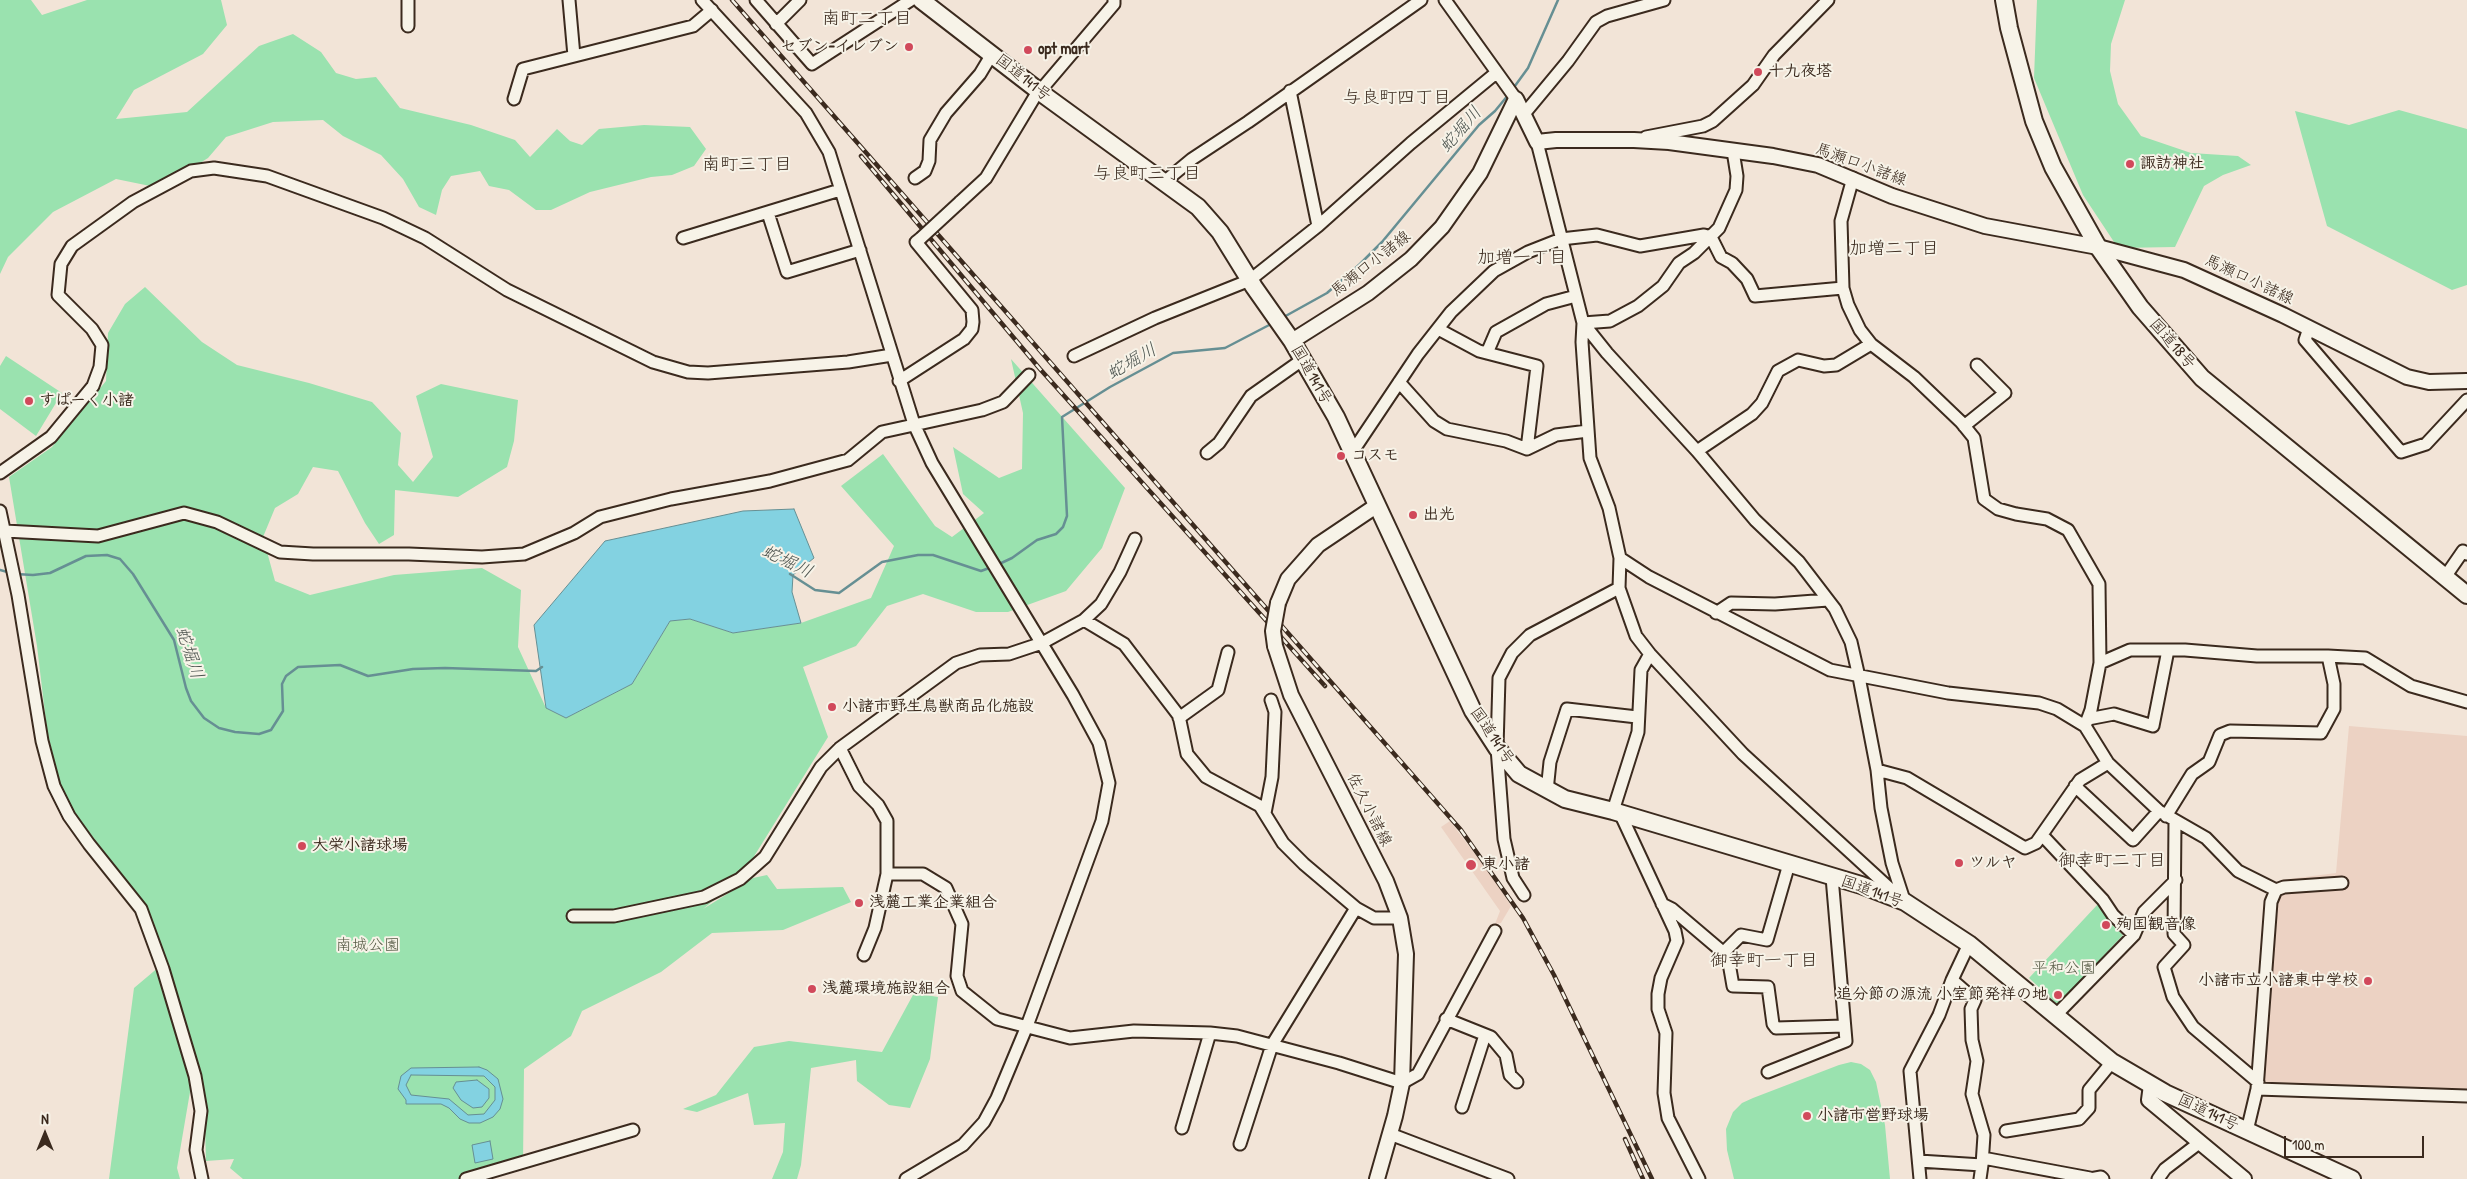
<!DOCTYPE html>
<html>
<head>
<meta charset="utf-8">
<style>
  body { margin:0 }
  #map { position:relative; width:2467px; height:1179px; overflow:hidden; background:#f2e4d7; font-family:"Patrick Hand",sans-serif }
  canvas { display:block }
  .north { position:absolute; left:20px; top:1109px; width:50px; height:50px; -webkit-text-stroke:4px #f7f3e8; paint-order:stroke; rotate:0deg; font-size:14px; font-weight:700; line-height:20px; text-align:center; color:#3b2a1e }
  .north::after { content:''; display:block; margin:auto; width:18px; height:22px; background:#3b2a1e; clip-path:polygon(50% 0,100% 100%,50% 72%,0 100%) }
  .scale { position:absolute; left:2284px; top:1136px; width:140px; height:22px; box-sizing:border-box; border:2px solid #3b2a1e; border-top:0; padding-left:6px; font-size:15px; line-height:18px; white-space:nowrap; color:#3b2a1e; -webkit-text-stroke:4px #f7f3e8; paint-order:stroke }
</style>
</head>
<body>
<div id="map">
<canvas width="2467" height="1179"></canvas>
<div class="north">N</div>
<div class="scale">100 m</div>
</div>
<script>
const c = document.querySelector('canvas').getContext('2d');
c.lineJoin = 'round';
function fillPath(path, color) {
  c.fillStyle = color;
  c.fill(path, 'evenodd');
}
function shape(rows) {
  const path = new Path2D();
  for (const r of rows) {
    path.moveTo(r[0], r[1]);
    for (let i = 2; i < r.length; i += 2) path.lineTo(r[i], r[i + 1]);
  }
  return path;
}
function strokePath(path, color, width, dash) {
  c.strokeStyle = color;
  c.lineWidth = width;
  c.lineCap = dash ? 'butt' : 'round';
  c.setLineDash(dash || []);
  c.stroke(path);
}
function drawText(font, color, halo, rows, align = 'center') {
  c.font = font + ' "Patrick Hand","Klee One",sans-serif';
  c.lineWidth = 4;
  c.setLineDash([]);
  c.textBaseline = 'middle';
  c.strokeStyle = halo;
  c.fillStyle = color;
  for (const [text, x, y, turn = 0] of rows) {
    c.save();
    c.translate(x, y);
    c.rotate((+turn || 0) * Math.PI / 180);
    c.textAlign = isNaN(turn) ? turn : align;
    if (halo) c.strokeText(text, 0, 0);
    c.fillText(text, 0, 0);
    c.restore();
  }
}
fillPath(shape([
  [2349,726,2467,736,2467,1096,2258,1082,2281,880,2336,873],
  [1450,821,1493,878,1511,906,1501,923,1495,924,1500,911,1441,827]
]), '#ecd2c3');
fillPath(shape([
  [0,0,31,0,42,15,87,0,221,0,227,25,203,54,134,90,116,119,187,112,259,46,293,34,321,52,336,73,356,79,376,77,400,108,471,125,515,140,530,157,557,129,570,141,582,145,599,129,644,125,690,127,706,149,694,166,672,175,651,177,590,192,551,210,536,210,509,190,489,186,480,171,451,176,442,190,436,215,419,207,403,179,381,155,343,136,323,120,273,122,226,137,208,158,160,188,116,179,53,212,8,257,0,274],
  [2037,0,2125,0,2111,44,2110,71,2118,104,2141,136,2191,153,2238,156,2251,165,2223,175,2204,186,2175,247,2118,248,2083,195,2034,78],
  [2399,110,2467,129,2467,285,2452,290,2327,226,2295,111,2349,125],
  [145,287,202,342,237,365,309,383,372,402,401,433,398,465,413,482,433,457,416,396,441,384,518,400,514,441,507,467,458,497,395,490,394,535,379,544,365,523,338,471,313,467,298,494,275,508,263,537,275,581,310,595,394,575,482,568,521,590,518,647,546,708,566,718,632,684,670,621,690,619,733,633,801,623,871,598,894,546,841,486,883,454,935,526,952,537,984,513,963,494,953,447,999,478,1022,469,1023,413,1011,359,1125,488,1102,548,1066,591,1008,612,976,612,923,594,887,606,856,646,803,667,828,737,740,879,703,909,753,878,767,875,777,889,843,887,851,902,783,930,712,933,661,972,582,1011,571,1036,524,1069,523,1164,478,1179,243,1179,230,1168,234,1159,206,1161,204,1093,197,1071,190,1092,177,1168,180,1179,109,1179,134,988,166,961,143,904,75,813,59,781,47,730,37,646,9,477,52,447,106,381,108,333,125,304],
  [6,356,62,393,36,436,0,409,0,366],
  [2098,904,2110,923,2123,935,2058,1005,2029,978],
  [914,993,938,997,930,1059,910,1108,889,1105,857,1081,856,1060,811,1068,801,1165,797,1179,772,1179,783,1152,785,1123,754,1125,748,1093,697,1112,683,1109,716,1095,754,1047,789,1041,882,1052],
  [1851,1062,1861,1064,1870,1070,1876,1082,1885,1125,1890,1179,1734,1179,1727,1150,1726,1129,1733,1112,1742,1103,1753,1098,1839,1065]
]), '#9ae2af');
const water = shape([
  [794,509,814,558,793,575,792,592,801,623,733,633,690,619,670,621,632,684,566,718,546,708,534,625,605,541,743,511,794,509],
  [479,1067,487,1070,498,1079,503,1099,500,1109,493,1117,480,1123,469,1123,460,1119,449,1108,441,1104,406,1104,406,1100,398,1089,401,1076,411,1068,479,1067],
  [411,1075,484,1076,495,1087,495,1100,484,1114,468,1115,449,1099,411,1095,406,1085,411,1075],
  [477,1080,489,1089,489,1098,482,1107,473,1108,461,1100,453,1088,456,1082,477,1080],
  [490,1141,493,1159,475,1163,472,1145,490,1141]
]);
fillPath(water, '#83d2e1');
strokePath(water, '#668f93', 1);
strokePath(shape([
  [1512,90,1528,68,1558,0],
  [1282,318,1327,293,1360,264,1382,242,1479,125,1495,111,1509,94],
  [997,565,1012,558,1037,540,1056,534,1063,527,1067,516,1062,417,1110,387,1173,353,1225,348,1273,323],
  [0,570,11,573],
  [16,574,33,575,50,573,86,556,107,555,120,559,133,574,174,640,186,688,191,701,204,718,219,728,235,732,259,734,271,730,283,711,282,684,286,676,298,667,340,665,368,676,413,669,445,668,536,671,542,667],
  [790,574,815,590,839,593,882,562,918,555,933,555,981,571,992,567]
]), '#668f93', 2.5);
const minor = shape([
  [569,0,574,56],
  [702,0,806,113,829,152,914,424,932,463,1073,695,1099,743,1109,783,1102,821,1027,1026,997,1098,984,1122,963,1145,906,1179],
  [756,0,812,64,911,0],
  [1445,0,1516,99],
  [776,24,800,0],
  [408,26,408,0],
  [1290,91,1318,226],
  [514,99,523,69,693,26,712,10],
  [1524,114,1568,61,1596,22,1607,16,1664,0],
  [1646,137,1703,126,1713,121,1753,85,1774,55,1828,0],
  [1537,142,1583,323,1582,342,1590,458,1609,508,1620,558,1619,588,1636,636,1650,654,1743,754,1898,896],
  [915,178,925,171,929,161,930,140,946,113,980,74,992,54],
  [1853,178,1841,221,1843,288,1848,305,1860,330,1871,344,1914,377,1961,422,1974,438,1984,499,1998,509,2016,514,2047,519,2068,530,2099,584,2100,663,2091,710,2085,726],
  [1163,183,1192,159,1248,122,1421,0],
  [960,202,986,178,1034,98,1114,4,1114,0],
  [768,213,787,272,860,250],
  [683,238,840,190],
  [1583,323,1607,353,1697,451,1755,520,1799,562,1835,609,1851,642,1859,677,1877,770,1881,808,1892,863,1904,900],
  [1583,323,1610,321,1638,306,1663,286,1679,263,1694,253,1719,228,1736,190,1737,176,1733,151],
  [2309,328,2305,340,2401,452,2426,444,2467,400],
  [1487,353,1496,332,1546,304,1576,296],
  [1074,356,1155,318,1250,280,1318,226,1411,143,1496,73],
  [899,381,964,339,972,329,973,322,972,310,916,242,921,238],
  [1399,382,1434,421,1447,429,1506,441,1527,449,1537,366,1479,351,1438,329],
  [1964,426,2005,393,1977,365],
  [1527,449,1556,435,1588,431],
  [1353,451,1418,354,1451,312,1494,271,1528,252,1561,239,1597,235,1640,246,1704,235,1711,237,1721,257,1732,263,1747,279,1755,296,1843,288],
  [1697,451,1752,414,1762,403,1778,371,1798,360,1824,366,1836,365,1871,344],
  [1207,453,1219,443,1251,396,1302,360],
  [0,473,51,437,93,386,100,367,102,345,92,329,58,295,61,264,72,246,133,202,191,171,214,168,267,176,383,218,425,238,507,290,653,362,688,372,708,373,848,362,892,355],
  [0,511,18,595,42,741,54,786,69,816,89,844,141,909,163,969,195,1076,201,1111,196,1150,202,1179],
  [5,531,98,536,184,513,217,522,280,552,313,554,409,554,482,557,524,554,574,533,600,517,671,499,770,481,848,460,882,432,982,410,1003,402,1029,375],
  [1620,558,1649,577,1830,670,1948,693,2039,703,2057,709,2085,726,2108,763,2159,811,2206,838,2238,871,2276,890],
  [2445,577,2463,551,2467,554],
  [1716,613,1731,603,1775,604,1828,600],
  [1084,620,1124,644,1179,716,1187,754,1206,777,1260,806,1283,843,1304,864,1356,908,1374,918,1400,918],
  [2100,663,2130,650,2185,650,2257,656,2328,656,2365,658,2411,686,2467,702],
  [1179,718,1218,690,1228,652],
  [2088,719,2114,714,2153,726,2168,650],
  [840,748,859,786,878,805,887,821,887,874,875,928,864,955],
  [1877,770,1907,778,2025,848,2036,843,2080,780,2108,763],
  [2075,786,2133,840,2159,811],
  [1547,791,1550,762,1567,709,1637,717],
  [1613,811,1638,732,1641,670,1650,654],
  [1265,813,1272,777,1275,712,1271,700],
  [1620,813,1675,931,1677,941,1661,978,1658,994,1658,1009,1666,1033,1664,1093,1668,1118,1699,1179],
  [2166,816,2192,774,2209,762,2220,735,2230,731,2321,733,2334,709,2334,684,2328,656],
  [2175,822,2174,934,2184,945,2164,967,2173,997,2193,1027,2258,1082],
  [2042,835,2103,900,2113,915,2134,935],
  [887,874,923,874,946,888,962,924,957,976,962,991,997,1019,1070,1038,1134,1031,1210,1033,1237,1036,1339,1063,1402,1083,1418,1074,1495,931],
  [1524,895,1513,878,1504,839,1497,748,1499,678,1512,653,1530,635,1619,588],
  [1662,904,1672,909,1725,954,1729,963,1733,986,1768,987,1773,1024,1776,1028,1844,1026],
  [573,916,614,916,704,897,740,879,765,857,821,767,840,748,956,663,980,655,1009,654,1042,643,1084,620,1101,604,1120,572,1135,539],
  [1723,953,1741,935,1767,940,1789,864],
  [1952,980,1975,1000,1971,1009,1972,1040,1977,1061,1972,1094,1984,1135,1982,1165],
  [2055,1016,2134,935,2144,912,2176,880],
  [1446,1019,1491,1037,1506,1055,1510,1075,1517,1082],
  [1768,1072,1846,1041,1832,877],
  [2257,1089,2467,1096],
  [1462,1107,1485,1035],
  [1182,1128,1210,1033],
  [2006,1131,2079,1119,2089,1108,2089,1090,2112,1062],
  [2247,1131,2257,1089,2271,902,2276,890,2284,887,2342,883],
  [1390,1134,1508,1179],
  [1240,1144,1272,1045,1356,908],
  [1983,1158,2090,1178],
  [1919,1161,1982,1165,1980,1179],
  [466,1179,633,1130],
  [1920,1179,1910,1071,1939,1015,1952,980,1969,944],
  [2090,1179,2101,1177,2103,1179],
  [2158,1179,2165,1169,2199,1143]
]);
const major = shape([
  [1516,99,1537,142,1556,140,1634,140,1669,142,1773,156,1818,165,1892,196,1985,226,2098,247,2184,270,2283,315,2407,377,2429,382,2467,381],
  [1292,341,1368,293,1411,259,1442,227,1480,173,1516,99],
  [1278,603,1288,579,1318,545,1376,506],
  [1275,646,1291,695,1386,881,1400,918,1406,954,1402,1083,1395,1116,1377,1179],
  [2151,1085,2149,1100,2244,1179]
]);
const highway = shape([
  [921,0,1044,95,1198,207,1220,232,1254,287,1292,341,1336,417,1473,711,1497,748,1519,774,1565,799,1613,811,1861,885,1905,902,1969,944,2112,1062,2165,1093,2352,1179],
  [2004,0,2009,28,2034,121,2053,167,2098,247,2140,307,2202,378,2467,595]
]);
strokePath(minor, '#3b2a1e', 15);
strokePath(major, '#3b2a1e', 18);
strokePath(highway, '#3b2a1e', 20);
strokePath(minor, '#f7f3e8', 11);
strokePath(major, '#f7f3e8', 14);
strokePath(highway, '#f7f3e8', 16);
const rail = shape([
  [732,0,1461,830,1523,918,1554,975,1652,1179],
  [861,156,1040,369,1325,686],
  [1625,1139,1643,1179]
]);
strokePath(rail, '#3b2a1e', 4.5);
strokePath(rail, '#f7f3e8', 2.5, [8]);
const minorBridge = shape([
  [921,238,960,202]
]);
const majorBridge = shape([
  [1275,646,1273,631,1278,603]
]);
strokePath(minorBridge, '#3b2a1e', 15, []);
strokePath(majorBridge, '#3b2a1e', 18, []);
strokePath(minorBridge, '#f7f3e8', 11);
strokePath(majorBridge, '#f7f3e8', 14);
for (const [x, y, r, color] of [
  [909,47,5,"#d1495b"],
  [1028,50,5,"#d1495b"],
  [1758,72,5,"#d1495b"],
  [2130,164,5,"#d1495b"],
  [29,401,5,"#d1495b"],
  [1341,456,5,"#d1495b"],
  [1413,515,5,"#d1495b"],
  [832,707,5,"#d1495b"],
  [302,846,5,"#d1495b"],
  [1959,863,5,"#d1495b"],
  [1471,865,6,"#d1495b"],
  [859,903,5,"#d1495b"],
  [2106,925,5,"#d1495b"],
  [2368,981,5,"#d1495b"],
  [812,989,5,"#d1495b"],
  [2058,995,5,"#d1495b"],
  [1807,1116,5,"#d1495b"]
]) {
  const dot = new Path2D();
  dot.arc(x, y, r, 0, 2 * Math.PI);
  c.fillStyle = color;
  c.fill(dot);
  strokePath(dot, '#f7f3e8', 2);
}
drawText('bold 16px', '#3b2a1e', '#f7f3e8', [
  ["セブン-イレブン",899,47,"right"],
  ["opt mart",1038,50],
  ["十九夜塔",1768,72],
  ["諏訪神社",2140,164],
  ["すぱーく小諸",39,401],
  ["コスモ",1351,456],
  ["出光",1423,515],
  ["小諸市野生鳥獣商品化施設",842,707],
  ["大栄小諸球場",312,846],
  ["ツルヤ",1969,863],
  ["東小諸",1482,865],
  ["浅麓工業企業組合",869,903],
  ["殉国観音像",2116,925],
  ["小諸市立小諸東中学校",2358,981,"right"],
  ["浅麓環境施設組合",822,989],
  ["追分節の源流 小室節発祥の地",2048,995,"right"],
  ["小諸市営野球場",1817,1116]
], 'left');
drawText('16px', '#3b2a1e', '#f7f3e8', [
  ["国道141号",1023,78,38],
  ["馬瀬口小諸線",1861,165,20],
  ["馬瀬口小諸線",1371,264,-38],
  ["馬瀬口小諸線",2249,280,25],
  ["国道18号",2172,344,49],
  ["国道141号",1311,375,60],
  ["国道141号",1492,736,56],
  ["佐久小諸線",1369,810,63],
  ["国道141号",1872,892,20],
  ["国道141号",2208,1113,25]
]);
drawText('16px', '#535842', '#f7f3e8', [
  ["南城公園",368,946],
  ["平和公園",2064,969]
]);
drawText('18px', '#3b2a1e', '#f7f3e8', [
  ["南町二丁目",867,19],
  ["与良町四丁目",1397,98],
  ["南町三丁目",747,165],
  ["与良町三丁目",1147,174],
  ["加増二丁目",1894,249],
  ["加増一丁目",1522,258],
  ["御幸町二丁目",2112,861],
  ["御幸町一丁目",1764,961]
]);
drawText('italic 18px', '#4d544f', '#f7f3e8', [
  ["蛇堀川",1461,130,-49],
  ["蛇堀川",1132,362,-30],
  ["蛇堀川",787,562,26],
  ["蛇堀川",189,653,72]
]);
</script>
</body>
</html>
